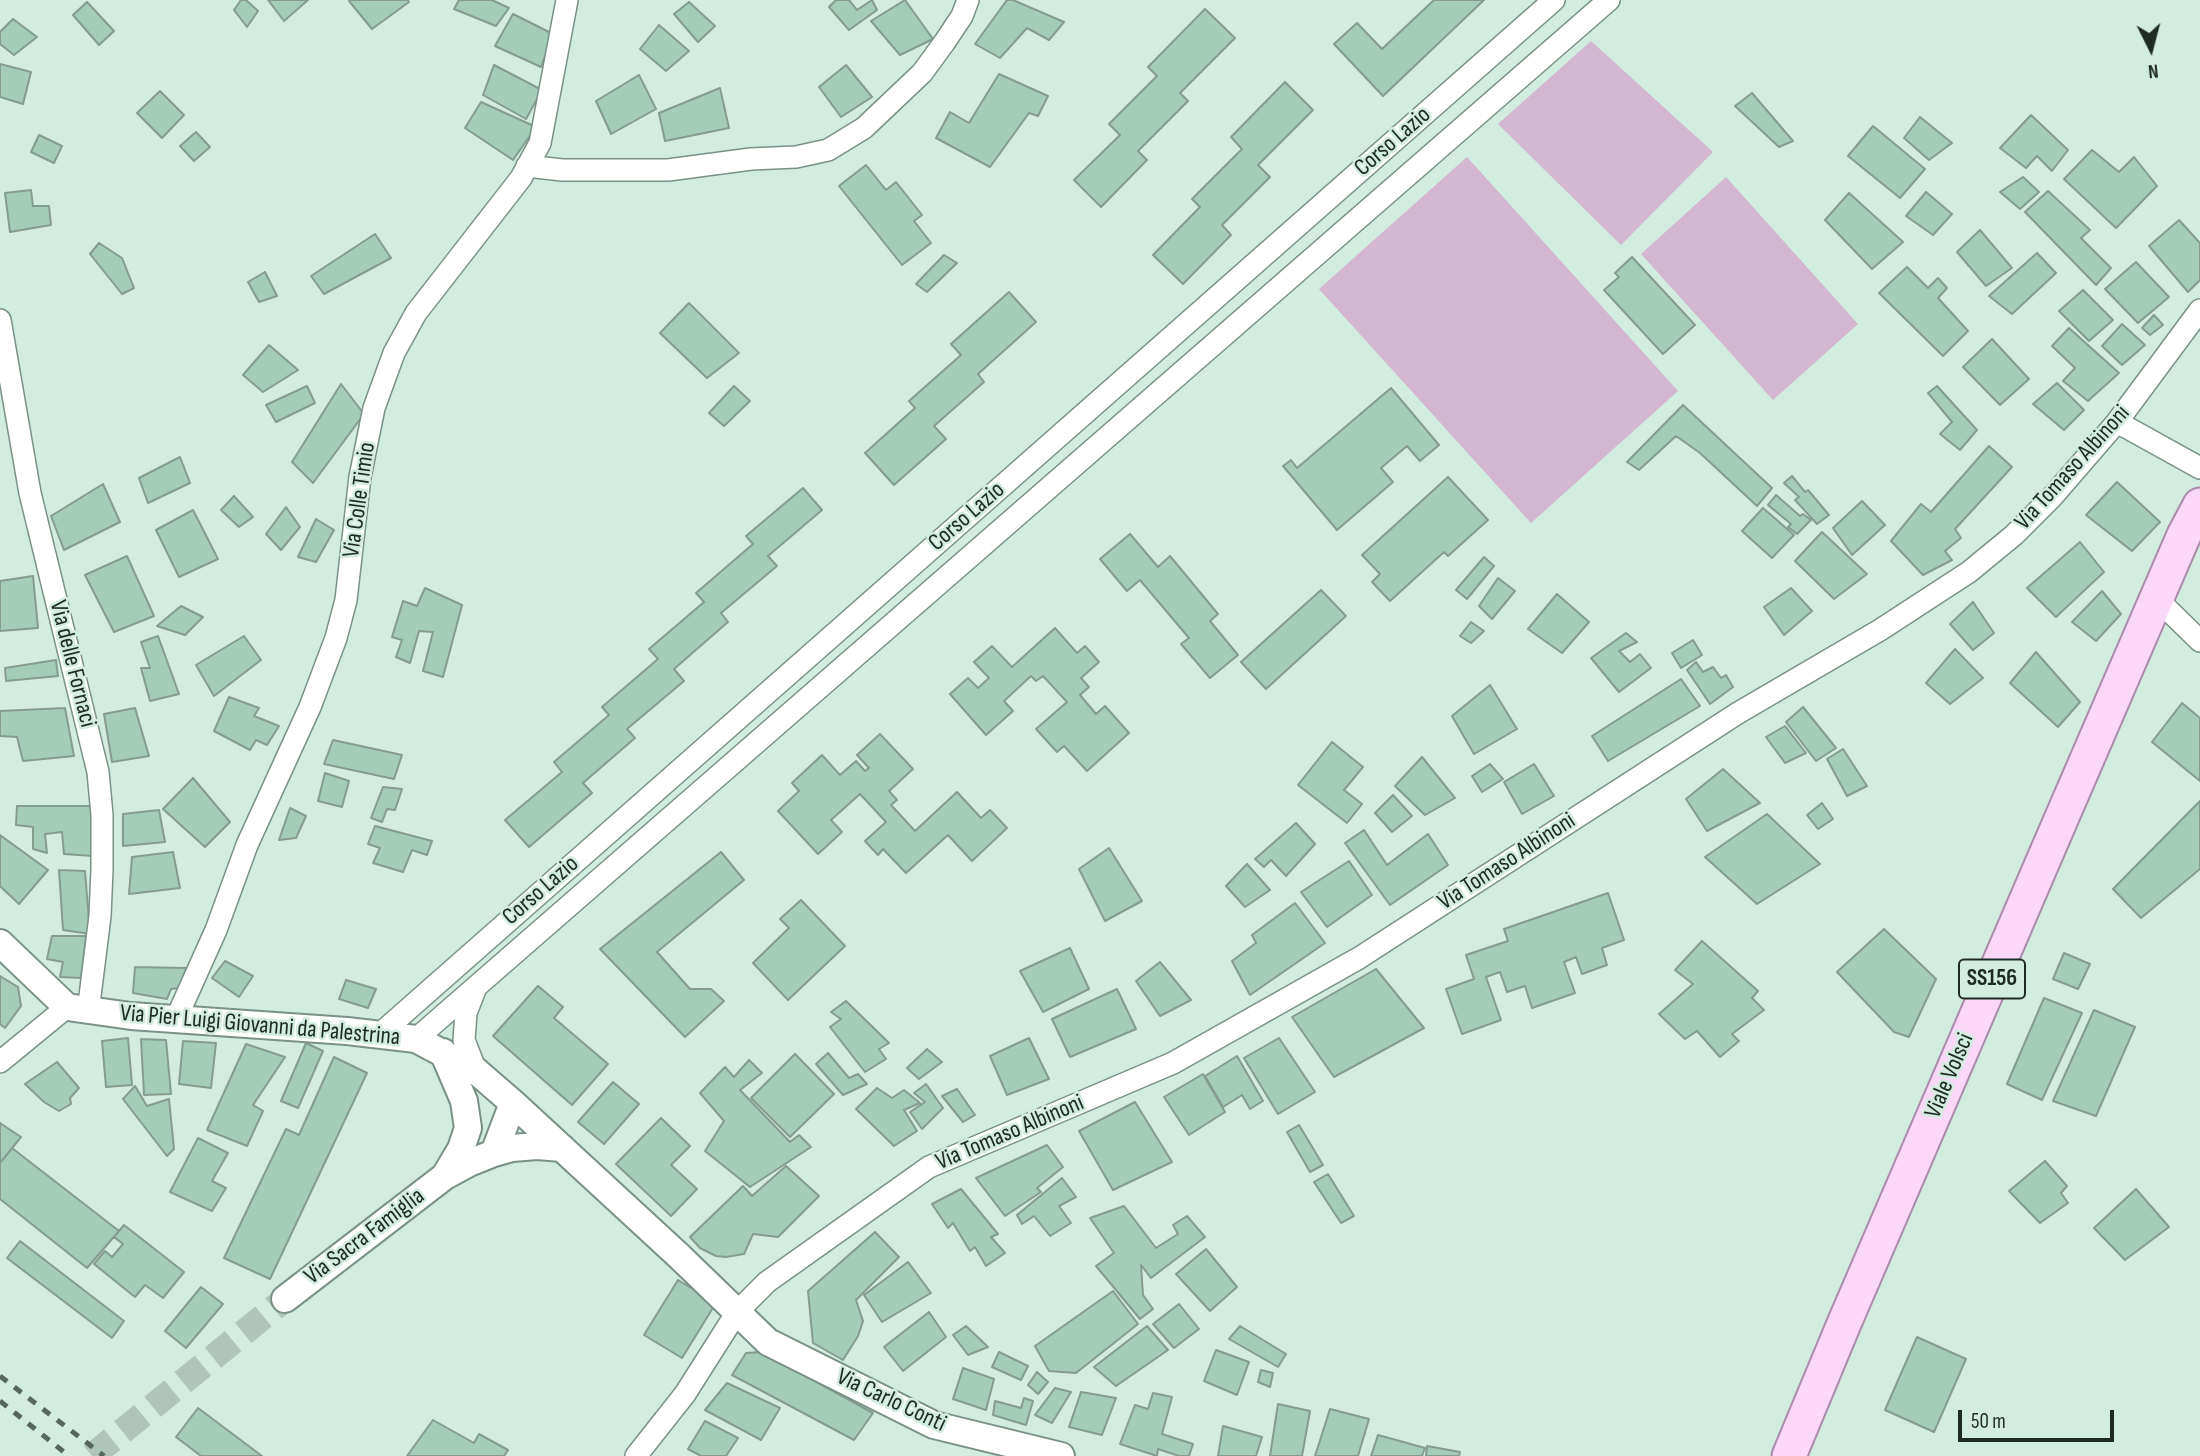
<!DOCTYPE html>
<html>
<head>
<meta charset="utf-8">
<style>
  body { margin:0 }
  #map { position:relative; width:2200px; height:1456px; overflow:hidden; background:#d2ecdf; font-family:"Sofia Sans Condensed",sans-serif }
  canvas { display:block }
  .north { position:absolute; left:2116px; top:14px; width:70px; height:70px; -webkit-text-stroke:5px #d2ecdf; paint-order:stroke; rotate:174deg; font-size:19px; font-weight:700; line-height:28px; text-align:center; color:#202a25 }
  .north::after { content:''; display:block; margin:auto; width:24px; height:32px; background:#202a25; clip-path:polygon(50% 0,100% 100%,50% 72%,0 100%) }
  .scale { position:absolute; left:1958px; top:1410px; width:156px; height:32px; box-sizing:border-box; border:4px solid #202a25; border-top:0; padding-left:9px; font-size:21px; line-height:24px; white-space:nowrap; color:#202a25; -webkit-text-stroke:5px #d2ecdf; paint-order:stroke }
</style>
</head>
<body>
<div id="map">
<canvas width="2200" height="1456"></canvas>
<div class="north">N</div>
<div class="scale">50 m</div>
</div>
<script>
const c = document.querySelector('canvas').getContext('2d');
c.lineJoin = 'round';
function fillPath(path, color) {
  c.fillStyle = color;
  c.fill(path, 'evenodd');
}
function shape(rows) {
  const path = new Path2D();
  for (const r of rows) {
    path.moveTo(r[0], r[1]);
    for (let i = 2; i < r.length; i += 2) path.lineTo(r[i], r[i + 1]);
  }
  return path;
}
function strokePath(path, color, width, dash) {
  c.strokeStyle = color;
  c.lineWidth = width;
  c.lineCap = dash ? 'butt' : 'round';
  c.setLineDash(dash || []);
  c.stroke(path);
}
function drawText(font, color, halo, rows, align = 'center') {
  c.font = font + ' "Sofia Sans Condensed",sans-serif';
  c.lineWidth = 5;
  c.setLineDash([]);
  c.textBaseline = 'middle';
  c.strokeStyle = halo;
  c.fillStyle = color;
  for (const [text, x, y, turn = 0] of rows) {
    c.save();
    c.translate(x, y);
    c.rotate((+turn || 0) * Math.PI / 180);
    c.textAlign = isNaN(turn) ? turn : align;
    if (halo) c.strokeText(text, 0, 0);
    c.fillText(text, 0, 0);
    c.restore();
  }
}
fillPath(shape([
  [1591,41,1713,152,1621,245,1498,124],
  [1467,157,1678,391,1531,523,1319,289],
  [1726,177,1858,324,1773,400,1641,254]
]), '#d3b6cf');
const building = shape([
  [241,0,246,0,258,11,247,27,234,10,241,0],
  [268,0,308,0,284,21,268,0],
  [350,0,408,0,409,2,372,29,349,1,350,0],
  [459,0,492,0,509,8,496,26,454,9,459,0],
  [836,0,849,0,857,10,872,0,877,10,849,30,829,7,836,0],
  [905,0,933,39,900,55,871,21,905,0],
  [1007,0,1013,0,1064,22,1049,40,1027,28,1000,58,975,44,1007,0],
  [1434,0,1484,0,1383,96,1334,44,1357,23,1382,49,1434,0],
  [87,2,114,31,99,45,73,15,87,2],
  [689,2,715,26,698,42,674,14,689,2],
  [1205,9,1235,38,1180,93,1188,101,1138,151,1147,160,1101,207,1074,180,1120,135,1109,124,1157,76,1148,67,1205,9],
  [513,14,553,34,541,67,495,46,513,14],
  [13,19,37,37,14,55,0,44,0,32,13,19],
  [659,25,689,51,666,71,640,49,659,25],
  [0,64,31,72,23,104,0,97,0,64],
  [494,65,542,90,526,119,483,95,494,65],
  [846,65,872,97,841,117,819,87,846,65],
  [999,74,1048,96,1038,116,1029,113,990,167,936,138,950,112,969,123,999,74],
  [639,75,656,109,611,134,596,101,639,75],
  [1285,82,1313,110,1258,165,1270,177,1222,225,1231,235,1183,284,1153,255,1200,207,1192,199,1242,149,1231,137,1285,82],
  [720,88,729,128,665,141,659,113,720,88],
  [160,91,184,115,162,138,137,113,160,91],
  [1752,93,1793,141,1779,147,1735,106,1752,93],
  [481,102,536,127,513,160,465,128,481,102],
  [2031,115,2068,150,2052,171,2037,156,2026,168,2000,148,2031,115],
  [1920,117,1952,143,1929,160,1904,138,1920,117],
  [1873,126,1925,169,1900,198,1848,156,1873,126],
  [196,132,210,147,194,161,180,146,196,132],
  [39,135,62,146,54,163,31,152,39,135],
  [2092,150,2119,172,2134,157,2157,186,2116,228,2064,179,2092,150],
  [866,165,886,190,896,182,922,215,914,221,931,243,902,265,839,186,866,165],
  [2023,177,2039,192,2020,209,2000,192,2023,177],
  [31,190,33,206,49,206,51,225,10,232,5,193,31,190],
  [2048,191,2090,230,2081,238,2111,268,2096,285,2025,212,2048,191],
  [1926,192,1952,214,1933,235,1906,216,1926,192],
  [1849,193,1903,242,1872,269,1825,220,1849,193],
  [2179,220,2200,243,2200,280,2188,292,2149,246,2179,220],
  [1980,230,2012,268,1986,286,1957,252,1980,230],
  [375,234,391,258,324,294,311,276,375,234],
  [99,243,122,258,134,288,122,294,90,254,99,243],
  [2037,253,2056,273,2012,314,1989,296,2037,253],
  [944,255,957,263,927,292,916,284,944,255],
  [1632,257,1695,325,1663,354,1604,290,1619,277,1615,273,1632,257],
  [2136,262,2169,297,2138,323,2105,289,2136,262],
  [1907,267,1928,288,1938,278,1947,288,1938,298,1968,331,1943,356,1879,293,1907,267],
  [265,272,277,296,259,302,248,282,265,272],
  [2083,290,2113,320,2089,341,2059,311,2083,290],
  [1009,292,1036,322,978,374,984,382,934,426,946,439,894,485,865,453,915,408,909,401,961,355,951,344,1009,292],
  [689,303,739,353,707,378,660,333,689,303],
  [2154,315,2163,325,2150,335,2142,328,2154,315],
  [2122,324,2145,345,2122,365,2102,346,2122,324],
  [2069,328,2119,373,2088,401,2063,381,2075,368,2052,346,2069,328],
  [1992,339,2029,379,2000,405,1963,367,1992,339],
  [269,345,298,370,263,392,243,375,269,345],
  [2057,383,2084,410,2064,430,2033,404,2057,383],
  [341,384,364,414,313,483,292,462,341,384],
  [307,386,315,403,276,422,266,405,307,386],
  [734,386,750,401,724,426,709,413,734,386],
  [1937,386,1977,430,1960,450,1940,434,1952,422,1928,393,1937,386],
  [1391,388,1439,445,1420,461,1407,446,1381,468,1393,482,1337,530,1283,466,1291,460,1297,468,1391,388],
  [1683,405,1772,488,1757,506,1700,453,1676,436,1639,470,1627,462,1683,405],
  [1989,446,2012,467,1955,529,1961,538,1945,551,1952,560,1923,575,1891,541,1921,504,1931,512,1989,446],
  [180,457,190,483,148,503,139,478,180,457],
  [1792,476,1805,492,1808,490,1829,515,1817,524,1795,500,1799,497,1784,483,1792,476],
  [1448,477,1488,520,1448,556,1444,552,1390,601,1372,582,1380,574,1362,555,1448,477],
  [2117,482,2160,522,2132,551,2086,515,2117,482],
  [103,484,120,522,64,550,51,516,103,484],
  [803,488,822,510,768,556,777,566,721,613,728,622,674,669,684,681,627,729,635,738,583,783,592,793,529,847,505,820,562,772,554,762,609,715,602,707,658,659,649,649,704,602,696,593,753,544,746,536,803,488],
  [1776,495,1800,516,1803,514,1811,520,1797,534,1788,527,1791,524,1768,505,1776,495],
  [234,496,253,517,239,527,221,510,234,496],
  [1862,501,1885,525,1852,555,1833,528,1862,501],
  [286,507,300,527,281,550,266,534,286,507],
  [1763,508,1794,535,1772,558,1742,531,1763,508],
  [193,510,218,559,179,577,156,530,193,510],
  [316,519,334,530,316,562,298,557,316,519],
  [1822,532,1867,574,1834,599,1795,561,1822,532],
  [1130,534,1158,567,1170,556,1218,614,1210,621,1238,655,1210,678,1181,644,1189,638,1140,580,1127,591,1100,559,1130,534],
  [2080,542,2104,572,2056,617,2027,588,2080,542],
  [127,556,154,616,114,632,85,575,127,556],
  [1484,557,1494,566,1467,599,1456,590,1484,557],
  [33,576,38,628,0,631,0,581,33,576],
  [1498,578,1515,591,1492,619,1479,606,1498,578],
  [425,588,462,605,443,677,423,671,433,632,419,631,410,663,396,657,402,640,392,637,403,601,417,606,425,588],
  [1791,588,1812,611,1784,635,1764,607,1791,588],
  [1321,590,1346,616,1266,689,1241,662,1321,590],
  [2102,591,2121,614,2096,641,2072,622,2102,591],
  [1557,594,1589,622,1562,653,1528,629,1557,594],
  [1973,602,1994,633,1973,650,1950,624,1973,602],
  [181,606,203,617,185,635,157,626,181,606],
  [1471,622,1484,631,1471,643,1460,636,1471,622],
  [1055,628,1077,653,1085,646,1099,662,1081,678,1089,687,1080,695,1096,714,1105,706,1129,733,1087,771,1064,746,1057,752,1036,729,1067,702,1043,676,1036,681,1031,676,1004,701,1013,711,986,735,950,694,968,678,978,688,989,678,974,662,992,646,1012,667,1055,628],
  [1626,633,1637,642,1619,651,1630,662,1640,654,1651,668,1619,692,1591,658,1626,633],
  [158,636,179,694,150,701,141,668,150,668,141,642,158,636],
  [244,636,261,660,214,696,196,665,244,636],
  [1693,640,1702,655,1681,668,1672,653,1693,640],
  [1955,649,1983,678,1950,704,1926,683,1955,649],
  [2036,652,2080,702,2058,727,2010,683,2036,652],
  [56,660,58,676,6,681,5,668,56,660],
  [1696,662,1703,672,1713,667,1721,678,1726,675,1733,687,1710,704,1687,670,1696,662],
  [1681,679,1700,706,1608,761,1592,736,1681,679],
  [1490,685,1517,729,1474,754,1452,716,1490,685],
  [229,697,259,708,254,716,279,726,267,745,256,740,250,750,214,731,229,697],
  [2182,703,2200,718,2200,781,2152,742,2182,703],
  [1803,707,1836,748,1816,761,1786,722,1803,707],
  [65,708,74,756,23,761,17,737,0,736,0,711,65,708],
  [135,708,149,756,112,762,104,714,135,708],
  [1785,726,1806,753,1785,763,1766,737,1785,726],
  [880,734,913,769,889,791,897,800,891,805,915,831,957,792,981,818,990,810,1007,828,972,861,948,835,906,873,883,849,878,855,865,841,886,822,860,794,831,820,842,832,818,854,778,811,799,791,792,783,822,755,840,775,856,761,865,771,869,768,857,755,880,734],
  [333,740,402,755,394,779,324,764,333,740],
  [1332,742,1363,767,1344,790,1362,804,1347,823,1298,785,1332,742],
  [1843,749,1867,786,1847,796,1827,759,1843,749],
  [1422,757,1455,798,1425,815,1395,786,1422,757],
  [1490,764,1503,779,1482,792,1472,776,1490,764],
  [1534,764,1554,796,1522,814,1504,782,1534,764],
  [1723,769,1760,803,1707,831,1686,799,1723,769],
  [325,773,349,781,342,807,318,801,325,773],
  [193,778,230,822,205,847,163,809,193,778],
  [383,787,402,789,395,810,387,809,382,822,371,818,383,787],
  [1393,795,1412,816,1392,832,1375,813,1393,795],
  [2200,801,2200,869,2141,918,2113,889,2200,801],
  [1822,803,1833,819,1818,829,1807,815,1822,803],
  [17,806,93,806,93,856,64,854,62,832,45,834,47,853,33,849,33,827,16,825,17,806],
  [290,808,306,816,296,838,279,840,290,808],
  [159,810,165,842,123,846,123,814,159,810],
  [1767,814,1820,864,1757,904,1705,857,1767,814],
  [1296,823,1315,844,1286,876,1271,860,1264,867,1255,859,1296,823],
  [375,826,432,841,427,855,412,850,403,872,373,863,380,848,368,844,375,826],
  [1364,830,1387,865,1428,834,1448,865,1390,905,1345,843,1364,830],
  [0,835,48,870,19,904,0,886,0,835],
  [1109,848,1142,901,1105,921,1079,869,1109,848],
  [173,852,180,888,129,894,132,857,173,852],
  [721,852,744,880,657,952,690,989,711,989,724,1001,685,1037,600,949,721,852],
  [1349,861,1372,895,1327,927,1301,892,1349,861],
  [1247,864,1270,890,1245,907,1226,886,1247,864],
  [59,870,85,871,90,934,63,930,59,870],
  [1608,893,1624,940,1602,948,1607,965,1582,974,1576,957,1564,962,1575,993,1532,1008,1525,986,1507,992,1500,972,1486,977,1501,1020,1462,1034,1446,989,1474,979,1466,955,1508,941,1504,929,1608,893],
  [801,900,845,946,788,1000,753,963,789,928,780,919,801,900],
  [1295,903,1325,943,1250,995,1232,961,1256,943,1252,935,1295,903],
  [1884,929,1936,979,1909,1037,1894,1032,1837,972,1884,929],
  [52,936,86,936,81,978,60,977,63,962,47,959,52,936],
  [1702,941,1758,991,1752,998,1764,1010,1732,1034,1739,1041,1720,1057,1697,1031,1685,1039,1659,1014,1693,984,1675,970,1702,941],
  [1070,948,1089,989,1043,1012,1020,971,1070,948],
  [2064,953,2090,964,2078,989,2053,979,2064,953],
  [225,961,253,976,239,997,212,978,225,961],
  [1160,962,1191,1000,1160,1016,1136,981,1160,962],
  [135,967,187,968,179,988,171,989,167,999,133,993,135,967],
  [1376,969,1424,1028,1334,1077,1292,1017,1376,969],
  [0,976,18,987,21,1006,5,1028,0,1024,0,976],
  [346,980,376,989,368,1008,339,999,346,980],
  [538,986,563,1007,554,1018,608,1064,572,1105,493,1036,538,986],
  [1117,989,1136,1029,1070,1057,1052,1019,1117,989],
  [2044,998,2082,1013,2042,1100,2007,1084,2044,998],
  [846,1001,889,1043,879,1049,886,1059,865,1072,830,1027,841,1019,831,1012,846,1001],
  [2094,1010,2135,1027,2096,1116,2053,1101,2094,1010],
  [128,1038,132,1085,106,1087,102,1041,128,1038],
  [1029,1038,1049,1079,1007,1095,990,1056,1029,1038],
  [1279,1038,1315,1092,1278,1114,1244,1058,1279,1038],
  [141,1039,166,1040,171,1094,144,1095,141,1039],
  [183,1041,216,1043,211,1088,179,1084,183,1041],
  [306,1043,323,1051,298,1108,281,1101,306,1043],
  [246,1044,285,1057,253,1105,263,1111,247,1146,207,1130,246,1044],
  [927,1049,942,1062,919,1079,907,1068,927,1049],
  [828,1053,849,1078,858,1074,867,1084,843,1095,816,1064,828,1053],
  [795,1054,834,1094,790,1137,751,1098,795,1054],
  [1237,1056,1263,1101,1250,1109,1242,1095,1223,1107,1205,1076,1237,1056],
  [334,1057,367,1073,270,1279,224,1258,286,1129,299,1135,334,1057],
  [749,1060,762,1073,740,1090,790,1142,799,1135,811,1147,750,1187,705,1151,724,1121,700,1093,725,1067,734,1077,749,1060],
  [57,1062,79,1088,70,1098,71,1104,59,1111,44,1102,25,1084,57,1062],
  [1203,1074,1225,1112,1189,1135,1164,1097,1203,1074],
  [613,1082,639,1104,604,1144,578,1122,613,1082],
  [926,1084,943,1108,922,1129,910,1112,925,1102,914,1093,926,1084],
  [135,1086,147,1106,169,1099,174,1149,167,1156,123,1099,135,1086],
  [877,1088,892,1098,904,1090,920,1103,904,1110,917,1131,894,1146,856,1109,877,1088],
  [957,1089,975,1115,963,1122,942,1096,957,1089],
  [1135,1102,1172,1162,1113,1190,1079,1131,1135,1102],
  [661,1118,690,1146,671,1165,697,1189,671,1216,616,1164,661,1118],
  [0,1123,21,1137,0,1163,0,1123],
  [1299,1125,1323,1165,1310,1172,1287,1132,1299,1125],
  [198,1138,228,1153,212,1181,226,1188,212,1211,170,1192,198,1138],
  [1047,1145,1063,1167,1037,1188,1041,1192,1005,1216,976,1178,1047,1145],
  [12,1148,119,1231,87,1268,0,1199,0,1163,12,1148],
  [2045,1161,2067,1186,2061,1193,2068,1203,2040,1223,2009,1191,2045,1161],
  [786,1166,819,1196,778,1237,753,1234,744,1254,726,1257,716,1256,700,1248,690,1237,743,1186,752,1196,786,1166],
  [1328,1174,1354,1216,1341,1223,1314,1182,1328,1174],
  [1062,1178,1076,1197,1059,1206,1071,1223,1050,1236,1034,1216,1022,1224,1017,1215,1062,1178],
  [961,1189,998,1234,991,1237,1005,1253,986,1266,975,1247,970,1251,953,1223,948,1228,932,1204,961,1189],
  [2136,1189,2169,1227,2125,1260,2094,1228,2136,1189],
  [1124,1206,1156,1248,1178,1234,1173,1225,1187,1216,1205,1237,1151,1278,1141,1265,1143,1295,1153,1309,1140,1319,1096,1266,1114,1253,1090,1218,1124,1206],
  [124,1225,184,1272,163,1298,145,1285,135,1297,94,1264,105,1251,112,1257,123,1244,114,1237,124,1225],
  [875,1232,899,1257,856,1300,863,1321,858,1336,843,1360,813,1343,808,1291,875,1232],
  [20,1241,124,1321,112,1338,7,1258,20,1241],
  [1206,1249,1237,1287,1210,1311,1176,1274,1206,1249],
  [908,1262,931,1293,882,1322,864,1295,908,1262],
  [678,1280,716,1303,682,1358,644,1335,678,1280],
  [201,1287,223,1304,186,1348,165,1331,201,1287],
  [1113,1291,1138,1324,1076,1373,1049,1371,1035,1346,1113,1291],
  [1179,1304,1199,1329,1174,1348,1153,1324,1179,1304],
  [929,1312,946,1337,903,1371,884,1347,929,1312],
  [966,1326,988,1347,968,1355,953,1335,966,1326],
  [1147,1326,1168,1350,1116,1386,1094,1367,1147,1326],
  [1240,1326,1286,1354,1278,1367,1229,1339,1240,1326],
  [1917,1337,1966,1359,1934,1432,1885,1410,1917,1337],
  [1216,1350,1249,1362,1237,1395,1204,1381,1216,1350],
  [762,1352,873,1413,854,1440,732,1375,746,1353,762,1352],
  [999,1352,1028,1366,1021,1380,992,1367,999,1352],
  [963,1368,994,1379,986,1410,953,1399,963,1368],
  [1261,1370,1273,1373,1270,1387,1258,1382,1261,1370],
  [1037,1372,1048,1382,1038,1394,1028,1385,1037,1372],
  [727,1383,780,1408,761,1440,705,1410,727,1383],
  [1055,1388,1071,1392,1052,1423,1035,1415,1055,1388],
  [1081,1392,1116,1398,1102,1435,1069,1427,1081,1392],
  [1153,1393,1172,1397,1162,1434,1193,1444,1189,1456,1179,1456,1158,1449,1157,1456,1120,1444,1135,1405,1148,1409,1153,1393],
  [1024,1398,1033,1401,1026,1425,993,1415,995,1401,1021,1408,1024,1398],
  [1278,1404,1310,1411,1302,1456,1270,1456,1278,1404],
  [198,1408,262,1456,201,1456,176,1437,198,1408],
  [1330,1409,1369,1419,1358,1456,1315,1456,1330,1409],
  [433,1420,474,1443,479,1434,508,1450,504,1456,407,1456,433,1420],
  [705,1421,738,1438,726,1456,701,1456,688,1449,705,1421],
  [1223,1426,1262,1437,1256,1456,1218,1456,1223,1426],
  [1378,1435,1425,1448,1422,1456,1371,1456,1378,1435],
  [1427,1446,1460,1452,1459,1456,1426,1456,1427,1446]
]);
fillPath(building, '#a3ccb9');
strokePath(building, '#849c90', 2);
strokePath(shape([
  [92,1456,285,1299]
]), '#aec5ba', 26, [26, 13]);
const minor = shape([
  [527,166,562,170,668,170,751,159,796,157,828,150,864,128,922,73,944,43,962,16,968,0],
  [0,320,30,493,98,772,102,815,102,870,100,916,88,1012],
  [2117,422,2200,468],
  [2156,598,2200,641],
  [475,990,466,1013,464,1040,476,1071],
  [176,1019,216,930,247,845,310,707,336,638,346,600,360,477,374,408,394,353,416,313,521,178,540,143,567,0],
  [380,1034,1554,0],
  [416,1039,1609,0],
  [0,1062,67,1007],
  [636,1456,685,1394,737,1312,767,1282,929,1167,1173,1063,1359,958,1738,713,1880,630,1969,572,2014,535,2053,496,2117,422,2200,310]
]);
const tertiary = shape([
  [0,943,67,1007,131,1016,347,1031,416,1039,476,1071,513,1103,679,1256,768,1342,934,1425,1061,1456],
  [443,1052,464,1101,468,1128,461,1149,445,1176],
  [494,1153,513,1103],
  [285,1299,445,1176,469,1163,494,1153,512,1148,537,1146,562,1148]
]);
const primary = shape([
  [1789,1456,1843,1326,2059,824,2184,535,2200,505]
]);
strokePath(minor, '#7a9186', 24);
strokePath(tertiary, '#7a9186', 30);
strokePath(primary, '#ac8aaa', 37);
strokePath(minor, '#fff', 21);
strokePath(tertiary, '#fff', 26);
strokePath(primary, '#fbd8f7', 33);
strokePath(shape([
  [0,1376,104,1456],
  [0,1401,69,1456]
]), '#57665e', 5, [9, 9]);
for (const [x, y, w] of [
  [1992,979,66]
]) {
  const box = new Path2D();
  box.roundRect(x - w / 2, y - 19.5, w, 39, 5);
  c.fillStyle = '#d2ecdf';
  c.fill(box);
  strokePath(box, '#202a25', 2);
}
drawText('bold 23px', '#202a25', null, [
  ["SS156",1992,979]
]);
drawText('24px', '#202a25', '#d2ecdf', [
  ["Corso Lazio",1393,142,-41],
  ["Via Tomaso Albinoni",2073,468,-48],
  ["Via Colle Timio",360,500,-82],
  ["Corso Lazio",967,517,-41],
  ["Via delle Fornaci",72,664,76],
  ["Via Tomaso Albinoni",1507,862,-33],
  ["Corso Lazio",541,891,-41],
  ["Via Pier Luigi Giovanni da Palestrina",260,1026,5],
  ["Viale Volsci",1950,1076,-67],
  ["Via Tomaso Albinoni",1010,1133,-23],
  ["Via Sacra Famiglia",365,1237,-37],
  ["Via Carlo Conti",891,1401,25]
]);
</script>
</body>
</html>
